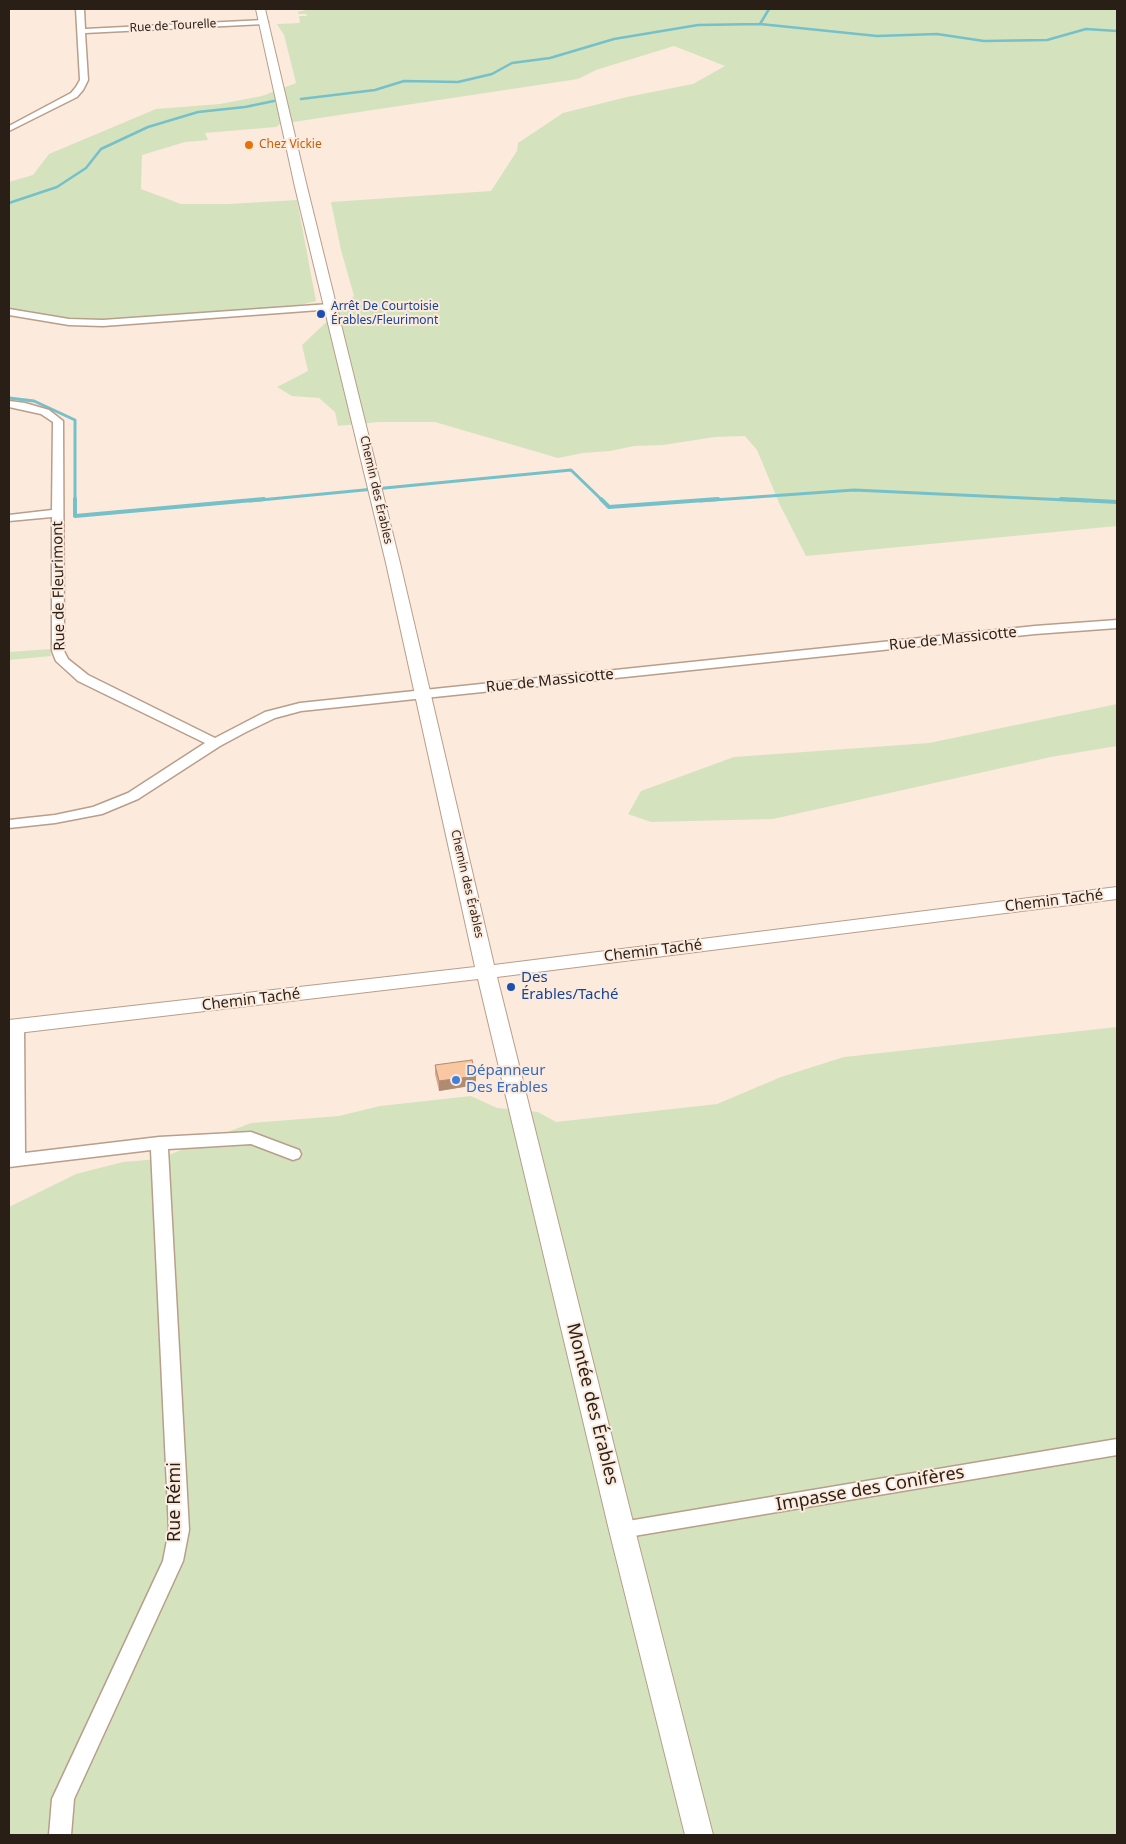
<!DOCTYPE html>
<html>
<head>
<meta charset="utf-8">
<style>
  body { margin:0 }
  #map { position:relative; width:1126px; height:1844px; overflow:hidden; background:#fceadd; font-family:"Noto Sans",sans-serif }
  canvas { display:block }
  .frame { position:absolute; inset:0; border:10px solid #291f17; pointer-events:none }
</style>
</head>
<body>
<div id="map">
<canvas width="1126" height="1844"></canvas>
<div class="frame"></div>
</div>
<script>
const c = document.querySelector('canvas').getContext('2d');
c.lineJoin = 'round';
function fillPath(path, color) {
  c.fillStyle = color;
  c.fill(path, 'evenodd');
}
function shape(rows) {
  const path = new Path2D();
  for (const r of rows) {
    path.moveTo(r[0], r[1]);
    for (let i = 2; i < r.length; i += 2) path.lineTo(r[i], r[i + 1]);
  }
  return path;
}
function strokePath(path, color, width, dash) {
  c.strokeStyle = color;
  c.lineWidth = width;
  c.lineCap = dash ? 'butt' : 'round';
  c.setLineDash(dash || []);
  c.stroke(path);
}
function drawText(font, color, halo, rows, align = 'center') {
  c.font = font + ' "Noto Sans",sans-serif';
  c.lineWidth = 4;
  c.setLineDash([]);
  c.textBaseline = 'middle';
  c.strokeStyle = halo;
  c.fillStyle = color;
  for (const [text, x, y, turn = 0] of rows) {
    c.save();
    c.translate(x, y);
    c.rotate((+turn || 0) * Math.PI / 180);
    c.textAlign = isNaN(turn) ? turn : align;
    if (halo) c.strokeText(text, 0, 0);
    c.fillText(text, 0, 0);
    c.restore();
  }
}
fillPath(shape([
  [309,9,1117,9,1117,526,806,556,780,505,757,450,745,436,715,437,663,445,634,446,610,451,583,453,558,458,435,422,378,422,338,426,335,412,319,398,292,396,277,387,308,371,302,345,354,296,341,250,331,202,491,191,517,151,518,143,563,113,627,97,693,84,725,66,674,46,596,70,578,79,280,124,276,127,205,133,208,140,185,142,142,155,141,189,181,204,228,204,297,200,316,301,300,305,119,319,80,320,9,310,9,182,33,175,49,154,156,109,220,104,262,96,296,83,284,35,277,24,300,23,299,16,307,16,306,14,298,14,298,12],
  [50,649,51,656,9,660,9,652],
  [1117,704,1117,746,1051,757,773,819,651,822,628,814,641,791,734,757,929,743],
  [1117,1027,1117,1835,9,1835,9,1207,76,1174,123,1162,158,1159,251,1123,339,1116,380,1106,471,1096,497,1108,538,1112,556,1122,717,1104,781,1077,844,1057]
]), '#d4e3be');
strokePath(shape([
  [760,24,769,9],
  [301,99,375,90,404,81,458,82,492,74,512,63,550,58,614,39,698,25,760,24,877,36,937,34,984,41,1047,40,1086,29,1117,31],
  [9,203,57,187,86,168,101,149,148,127,198,112,245,107,274,101]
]), '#75c0c9', 2.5);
strokePath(shape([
  [9,398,34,401,75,420,75,501],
  [250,501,571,470,603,501],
  [700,501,854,490,1088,501]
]), '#75c0c9', 3);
strokePath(shape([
  [75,499,75,516,264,499],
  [601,499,609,507,718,499],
  [1061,499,1117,502]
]), '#75c0c9', 4);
const minor = shape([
  [76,9,84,9,85,29,264,20,268,22,264,24,85,33,88,80,83,90,77,97,9,131,9,126,71,93,76,87,80,80,76,9],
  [330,304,335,307,333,309,103,326,69,325,9,315,9,309,69,319,103,320,330,304],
  [9,401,25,403,49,410,63,421,64,651,68,659,88,675,215,738,265,712,300,703,1035,626,1117,620,1117,628,1035,634,301,711,275,718,246,732,220,746,138,799,102,814,55,823,9,828,9,820,55,815,93,807,128,793,205,743,78,681,56,661,52,651,52,517,9,521,9,515,52,510,53,422,41,414,9,407,9,401],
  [16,1021,22,1022,24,1026,25,1153,159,1137,251,1132,299,1150,301,1154,299,1158,293,1160,251,1144,168,1149,189,1530,183,1561,74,1799,71,1835,49,1835,52,1799,163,1561,169,1530,151,1150,9,1167,9,1025,16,1021],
  [1117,1439,1117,1455,622,1538,615,1536,612,1530,615,1524,622,1522,1117,1439]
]);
const tertiary = shape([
  [256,9,265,9,307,187,400,563,494,965,1117,887,1117,899,497,977,635,1530,713,1835,685,1835,609,1530,478,979,9,1034,9,1020,475,967,386,563,295,187,256,9]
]);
strokePath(minor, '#b99e8a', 3);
strokePath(tertiary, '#b99e8a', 2);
fillPath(minor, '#fff');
fillPath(tertiary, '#fff');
fillPath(shape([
  [435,1065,476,1085,439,1091,435,1074]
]), '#d6ab8b');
fillPath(shape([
  [476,1076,476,1085,439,1091,439,1081]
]), '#ae8b71');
const building = shape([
  [472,1060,476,1076,439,1081,435,1065,472,1060]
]);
fillPath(building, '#f9c7a2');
strokePath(building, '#ae8b71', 1);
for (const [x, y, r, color] of [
  [249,145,5,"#e8710a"],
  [321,314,5,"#1a4fb4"],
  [511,987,5,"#1a4fb4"],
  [456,1080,5,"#3f7fe0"]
]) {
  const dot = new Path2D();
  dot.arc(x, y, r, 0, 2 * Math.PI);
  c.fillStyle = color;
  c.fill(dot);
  strokePath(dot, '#fceadd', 2);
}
drawText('12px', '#291f17', '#fceadd', [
  ["Rue de Tourelle",173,26,-3],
  ["Chemin des Érables",376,490,77],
  ["Chemin des Érables",467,884,77]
]);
drawText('12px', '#c56008', '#fceadd', [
  ["Chez Vickie",259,145]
], 'left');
drawText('12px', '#164399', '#fceadd', [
  ["Arrêt De Courtoisie",331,307],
  ["Érables/Fleurimont",331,321]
], 'left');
drawText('15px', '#291f17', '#fceadd', [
  ["Rue de Fleurimont",59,586,-91],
  ["Rue de Massicotte",953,639,-6],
  ["Rue de Massicotte",550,681,-6],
  ["Chemin Taché",1054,901,-7],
  ["Chemin Taché",653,951,-7],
  ["Chemin Taché",251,1000,-7]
]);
drawText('15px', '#164399', '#fceadd', [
  ["Des",521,978],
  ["Érables/Taché",521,995]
], 'left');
drawText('15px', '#366cbe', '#fceadd', [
  ["Dépanneur",466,1071],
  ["Des Erables",466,1088]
], 'left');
drawText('18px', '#291f17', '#fceadd', [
  ["Montée des Érables",592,1404,76],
  ["Impasse des Conifères",870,1489,-10],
  ["Rue Rémi",175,1502,-90]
]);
</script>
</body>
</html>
